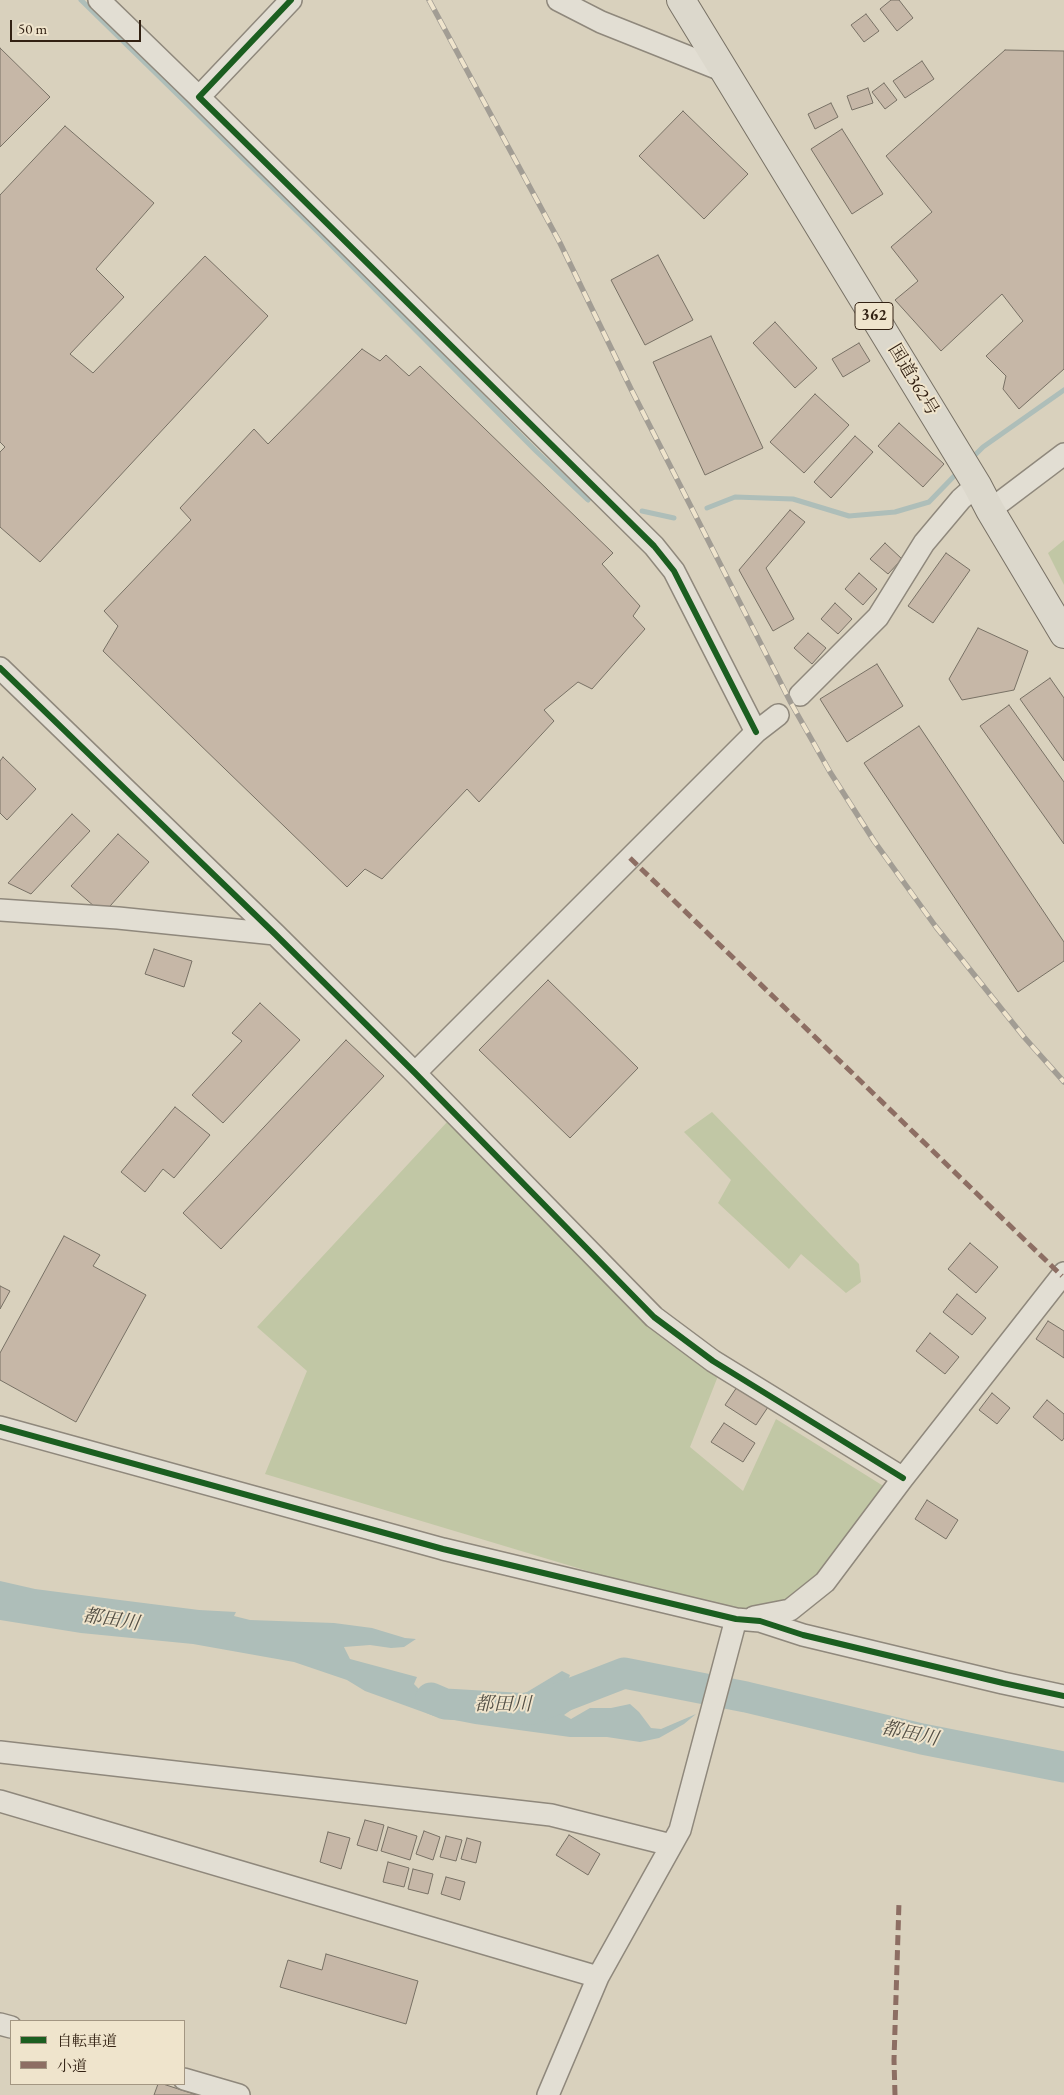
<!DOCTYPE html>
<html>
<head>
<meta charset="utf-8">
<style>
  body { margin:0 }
  #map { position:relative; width:1064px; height:2095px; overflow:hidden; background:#d9d1bd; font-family:"EB Garamond","Noto Serif JP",serif }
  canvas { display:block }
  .legend { position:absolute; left:10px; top:2020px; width:175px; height:65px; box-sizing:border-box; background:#efe4cc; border:1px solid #a39682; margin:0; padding:6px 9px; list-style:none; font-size:15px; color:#322113 }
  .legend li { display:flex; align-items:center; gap:10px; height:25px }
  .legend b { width:25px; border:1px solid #a39682 }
  .scale { position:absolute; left:10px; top:20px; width:131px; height:22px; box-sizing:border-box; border:2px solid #322113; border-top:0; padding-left:6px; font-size:15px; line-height:18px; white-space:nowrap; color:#322113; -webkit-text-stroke:4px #efe4cc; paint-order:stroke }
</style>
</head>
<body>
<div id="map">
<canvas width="1064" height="2095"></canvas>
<ul class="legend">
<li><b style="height:6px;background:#1b5e20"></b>自転車道</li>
<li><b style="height:6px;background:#8d6e63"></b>小道</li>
</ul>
<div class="scale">50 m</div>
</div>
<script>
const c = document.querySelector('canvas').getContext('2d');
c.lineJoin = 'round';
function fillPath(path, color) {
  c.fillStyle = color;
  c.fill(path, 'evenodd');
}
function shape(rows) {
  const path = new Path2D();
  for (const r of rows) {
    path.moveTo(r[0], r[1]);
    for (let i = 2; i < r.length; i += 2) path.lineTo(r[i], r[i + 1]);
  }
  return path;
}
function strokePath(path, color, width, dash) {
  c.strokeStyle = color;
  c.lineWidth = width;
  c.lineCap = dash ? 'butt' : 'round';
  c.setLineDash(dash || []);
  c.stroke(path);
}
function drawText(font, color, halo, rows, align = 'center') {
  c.font = font + ' "EB Garamond","Noto Serif JP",serif';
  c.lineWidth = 4;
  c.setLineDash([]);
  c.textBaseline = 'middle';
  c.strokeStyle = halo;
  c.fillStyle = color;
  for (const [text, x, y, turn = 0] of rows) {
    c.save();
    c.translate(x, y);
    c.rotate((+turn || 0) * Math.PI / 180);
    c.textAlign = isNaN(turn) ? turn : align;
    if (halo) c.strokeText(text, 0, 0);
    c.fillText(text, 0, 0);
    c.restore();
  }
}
fillPath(shape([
  [1064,540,1064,585,1048,553],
  [712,1112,859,1264,861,1282,846,1293,801,1254,789,1269,718,1203,731,1180,684,1132],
  [448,1121,718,1376,690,1447,743,1491,776,1419,893,1492,852,1566,795,1598,744,1618,265,1474,307,1371,257,1327]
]), '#c1c7a5');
fillPath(shape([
  [0,1581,35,1589,112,1599,199,1610,236,1612,234,1616,250,1620,334,1623,372,1628,405,1638,416,1639,404,1647,391,1648,370,1645,344,1647,350,1659,417,1677,414,1684,419,1689,443,1700,498,1711,491,1700,527,1692,562,1671,570,1675,568,1680,543,1697,567,1705,578,1705,564,1715,571,1719,590,1708,611,1708,630,1704,639,1712,651,1728,661,1729,696,1714,684,1724,659,1738,640,1742,607,1737,570,1737,475,1724,434,1716,365,1691,347,1680,294,1662,193,1644,81,1633,0,1620]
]), '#aebeb9');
strokePath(shape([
  [81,0,323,237,537,452,588,500],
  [970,460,983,447,1064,390],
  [707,508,735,497,793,499,849,516,895,512,929,502,959,471],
  [642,511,674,518]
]), '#aebeb9', 5);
strokePath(shape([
  [431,1698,445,1704,531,1709,624,1673,746,1697,922,1739,1064,1767]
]), '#aebeb9', 31);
const building = shape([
  [891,0,899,0,913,18,897,31,880,9,891,0],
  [866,14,879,31,864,42,851,25,866,14],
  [0,48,50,97,0,147,0,48],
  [1005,50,1064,51,1064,369,1019,409,1003,389,1006,376,986,356,1023,321,1002,294,941,351,895,300,918,281,891,247,932,212,886,156,1005,50],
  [922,61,934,79,905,98,893,81,922,61],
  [884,83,897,100,885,109,872,92,884,83],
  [868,88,873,103,852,110,847,96,868,88],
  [831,103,838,117,815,129,808,114,831,103],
  [683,111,748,174,704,219,639,156,683,111],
  [65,126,154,203,96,269,124,297,70,354,93,373,205,256,268,316,40,562,0,527,0,452,5,447,0,442,0,195,65,126],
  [842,129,883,194,852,214,811,149,842,129],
  [658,255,693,320,645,345,611,280,658,255],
  [775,322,817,368,795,388,753,343,775,322],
  [711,336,763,448,705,475,653,362,711,336],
  [859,343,870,361,843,377,832,359,859,343],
  [362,349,380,361,386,355,409,376,420,366,613,553,602,564,640,606,633,616,645,629,592,689,578,682,544,710,554,721,479,802,467,789,382,879,365,869,347,887,103,651,118,626,104,611,191,520,180,508,254,429,268,444,362,349],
  [815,394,849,425,804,473,770,442,815,394],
  [899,423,944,464,923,487,878,446,899,423],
  [855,436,873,452,831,498,814,482,855,436],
  [790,510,805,522,766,568,794,619,773,631,739,570,790,510],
  [885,543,902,559,888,574,870,559,885,543],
  [946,553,970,570,933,623,908,606,946,553],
  [859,573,877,589,863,605,845,589,859,573],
  [835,603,852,619,838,634,821,619,835,603],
  [978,628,1028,651,1014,690,962,700,949,679,978,628],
  [808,633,826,648,812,664,794,648,808,633],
  [877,664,903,706,847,742,820,699,877,664],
  [1050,678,1064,698,1064,761,1020,699,1050,678],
  [1009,705,1064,782,1064,844,980,726,1009,705],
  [919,726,1064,942,1064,961,1018,992,864,763,919,726],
  [3,757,36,789,7,820,0,813,0,761,3,757],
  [72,814,90,831,31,894,8,883,72,814],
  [118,834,149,862,103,914,71,886,118,834],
  [154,949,192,961,184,987,145,974,154,949],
  [548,980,638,1068,570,1138,479,1050,548,980],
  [260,1003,300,1040,223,1123,192,1095,242,1041,232,1033,260,1003],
  [346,1040,384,1076,221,1249,183,1213,346,1040],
  [175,1107,210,1135,174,1178,163,1169,145,1192,121,1172,175,1107],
  [64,1236,100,1255,93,1266,146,1295,76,1422,0,1380,0,1353,64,1236],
  [970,1243,998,1267,976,1293,948,1269,970,1243],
  [0,1286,10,1291,0,1309,0,1286],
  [957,1294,986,1318,972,1335,943,1312,957,1294],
  [1048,1321,1064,1331,1064,1358,1036,1339,1048,1321],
  [930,1333,959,1357,945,1374,916,1351,930,1333],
  [737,1387,768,1407,756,1425,725,1405,737,1387],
  [992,1393,1010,1408,997,1424,979,1410,992,1393],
  [1047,1400,1064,1414,1064,1438,1062,1441,1033,1417,1047,1400],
  [724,1423,755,1443,743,1462,711,1442,724,1423],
  [927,1500,958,1520,946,1539,915,1519,927,1500],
  [365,1820,384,1825,377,1851,357,1845,365,1820],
  [388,1827,417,1836,410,1860,381,1851,388,1827],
  [424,1831,440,1837,433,1860,416,1854,424,1831],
  [328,1832,350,1838,341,1869,320,1862,328,1832],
  [569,1835,600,1854,588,1875,556,1855,569,1835],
  [446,1836,462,1840,456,1861,440,1857,446,1836],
  [467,1838,481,1842,476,1863,461,1859,467,1838],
  [388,1862,409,1868,404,1887,383,1882,388,1862],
  [413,1869,433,1874,428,1894,408,1889,413,1869],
  [446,1877,465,1882,460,1900,441,1894,446,1877],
  [326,1954,418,1981,406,2024,280,1987,288,1960,322,1970,326,1954],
  [158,2084,163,2084,197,2095,154,2095,158,2084]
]);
fillPath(building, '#c6b7a7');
strokePath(building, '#787165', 1);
const minor = shape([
  [99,0,199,97],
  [291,0,199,97,654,546,674,571,756,732],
  [558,0,601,22,724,71],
  [990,510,1064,454],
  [0,668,275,934,415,1073,654,1317,713,1361,903,1478],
  [800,695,878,617,924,543,961,499,977,485],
  [0,910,118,918,275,934],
  [415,1073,756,732,778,715],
  [0,1427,443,1549,736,1619,760,1621,803,1635,1003,1683,1064,1696],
  [754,1617,790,1610,825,1582,903,1478,1064,1273],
  [0,1752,551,1815,671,1845],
  [0,1801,598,1977],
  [0,2024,11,2027],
  [184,2079,239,2095],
  [548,2095,598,1977,680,1830,736,1619]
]);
const highway = shape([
  [681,0,977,485,990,510,1064,634]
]);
strokePath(minor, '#8f887c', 24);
strokePath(highway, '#787165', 30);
strokePath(minor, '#e2ded3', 21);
strokePath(highway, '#dcd8cc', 28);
const rail = shape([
  [429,0,560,243,631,389,791,703,830,772,874,841,936,927,1024,1037,1064,1082]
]);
strokePath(rail, '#a29d94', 5.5);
strokePath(rail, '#efe4cc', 4, [11]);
strokePath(shape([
  [630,858,1062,1276],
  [895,2095,894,2060,899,1902]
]), '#8d6e63', 5, [10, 5]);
strokePath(shape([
  [291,0,199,97,654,546,674,571,756,732],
  [0,668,275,934,415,1073,654,1317,713,1361,903,1478],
  [0,1427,443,1549,736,1619,760,1621,803,1635,1003,1683,1064,1696]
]), '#1b5e20', 6);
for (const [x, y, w] of [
  [874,316,38]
]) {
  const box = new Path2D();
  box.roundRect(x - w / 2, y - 13.5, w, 27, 4);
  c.fillStyle = '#efe4cc';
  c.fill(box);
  strokePath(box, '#322113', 1);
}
drawText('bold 16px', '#322113', null, [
  ["362",874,316]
]);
drawText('18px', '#322113', '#efe4cc', [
  ["国道362号",913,380,59]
]);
drawText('italic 19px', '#524e44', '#efe4cc', [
  ["都田川",111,1620,9],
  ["都田川",503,1705],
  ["都田川",910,1734,12]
]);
</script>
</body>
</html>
